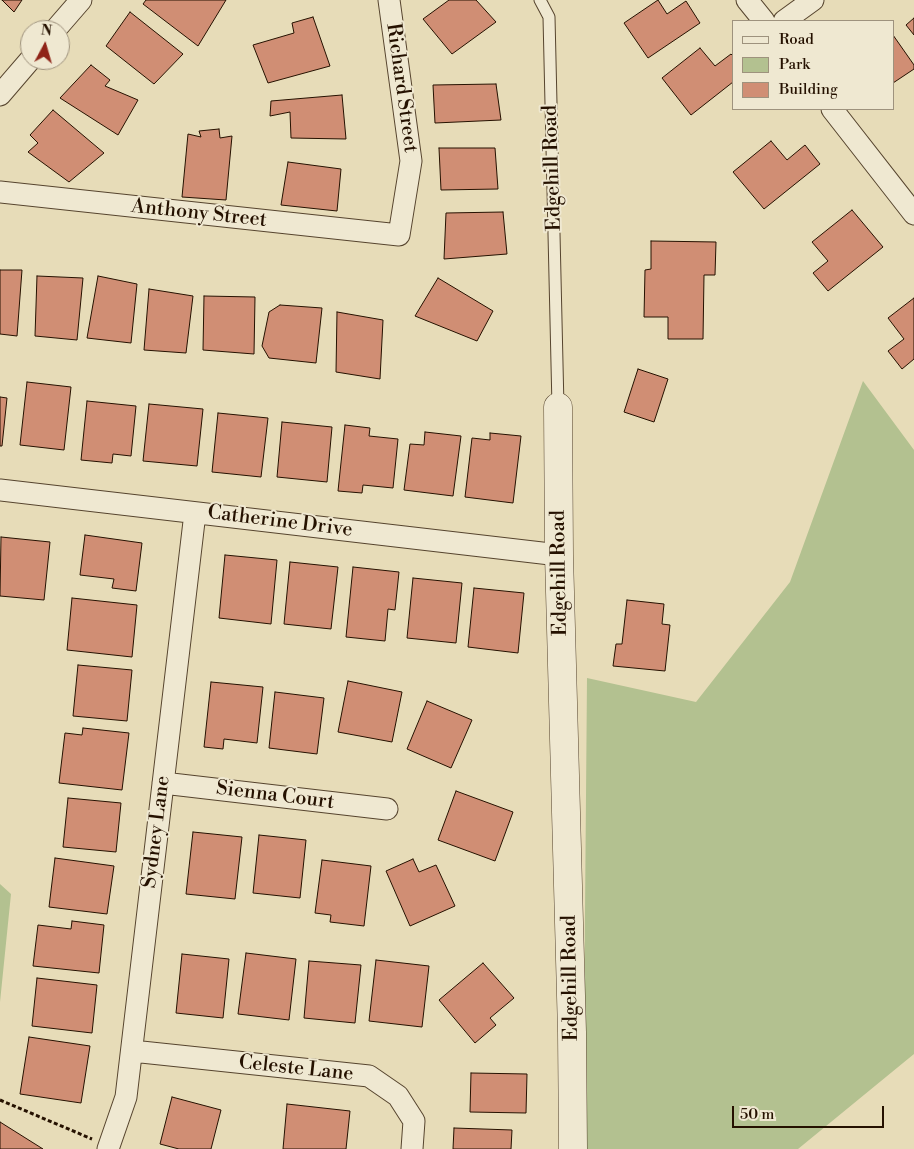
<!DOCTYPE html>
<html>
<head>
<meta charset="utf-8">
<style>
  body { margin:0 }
  #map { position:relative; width:914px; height:1149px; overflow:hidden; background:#e7dcb8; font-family:"Libre Bodoni",serif }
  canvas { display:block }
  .legend { position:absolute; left:732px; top:20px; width:162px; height:90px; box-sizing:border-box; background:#efe8d1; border:1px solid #9e927d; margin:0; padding:6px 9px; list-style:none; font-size:15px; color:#251100 }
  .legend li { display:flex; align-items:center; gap:10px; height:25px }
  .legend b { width:25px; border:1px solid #9e927d }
  .north { position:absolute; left:20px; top:20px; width:50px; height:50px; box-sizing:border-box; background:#efe8d1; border:1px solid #9e927d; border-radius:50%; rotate:6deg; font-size:14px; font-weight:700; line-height:20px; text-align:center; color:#251100 }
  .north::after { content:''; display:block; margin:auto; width:18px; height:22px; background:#8f2418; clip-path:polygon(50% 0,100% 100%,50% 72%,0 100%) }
  .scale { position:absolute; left:732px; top:1106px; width:152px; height:22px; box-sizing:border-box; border:2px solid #251100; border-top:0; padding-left:6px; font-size:15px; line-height:18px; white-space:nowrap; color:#251100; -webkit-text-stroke:4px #efe8d1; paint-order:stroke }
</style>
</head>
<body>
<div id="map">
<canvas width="914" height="1149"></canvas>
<ul class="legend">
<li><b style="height:6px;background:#efe8d1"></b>Road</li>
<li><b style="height:14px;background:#b3c190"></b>Park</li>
<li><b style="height:14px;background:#d08e74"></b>Building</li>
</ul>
<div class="north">N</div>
<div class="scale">50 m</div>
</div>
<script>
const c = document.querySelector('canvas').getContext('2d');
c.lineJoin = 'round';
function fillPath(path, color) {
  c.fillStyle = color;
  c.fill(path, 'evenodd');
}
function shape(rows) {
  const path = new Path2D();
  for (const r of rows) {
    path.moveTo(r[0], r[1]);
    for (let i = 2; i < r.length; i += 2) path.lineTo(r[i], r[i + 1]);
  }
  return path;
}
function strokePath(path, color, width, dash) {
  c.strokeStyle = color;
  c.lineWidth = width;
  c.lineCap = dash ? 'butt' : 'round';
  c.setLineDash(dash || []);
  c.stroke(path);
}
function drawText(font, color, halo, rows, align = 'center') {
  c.font = font + ' "Libre Bodoni",serif';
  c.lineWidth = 4;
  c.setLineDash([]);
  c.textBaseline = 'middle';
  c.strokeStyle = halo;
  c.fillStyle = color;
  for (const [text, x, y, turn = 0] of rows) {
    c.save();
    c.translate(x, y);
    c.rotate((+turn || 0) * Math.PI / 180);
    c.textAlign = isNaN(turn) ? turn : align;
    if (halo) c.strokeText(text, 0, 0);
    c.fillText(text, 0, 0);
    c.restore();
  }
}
fillPath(shape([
  [863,381,914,450,914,1054,798,1149,583,1149,587,678,696,702,790,582],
  [0,884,11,894,0,1002]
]), '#b3c190');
const building = shape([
  [2,0,22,0,14,12,2,0],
  [146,0,226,0,198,46,143,4,146,0],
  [449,0,476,0,496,22,452,54,423,19,449,0],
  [658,0,667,14,686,1,700,23,648,58,624,23,658,0],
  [130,12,183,54,154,84,106,46,130,12],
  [313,17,330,66,268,83,253,45,294,33,292,23,313,17],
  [914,18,914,35,906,25,914,18],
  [893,35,914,65,914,69,893,83,893,35],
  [700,48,715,66,731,54,733,56,733,82,691,115,662,78,700,48],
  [91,65,110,80,105,86,138,100,118,135,60,98,91,65],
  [496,84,501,120,435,123,433,85,496,84],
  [342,95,346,139,291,138,290,112,270,116,271,101,342,95],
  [53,110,104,153,69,182,28,152,38,143,30,135,53,110],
  [219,129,220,138,232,136,226,200,182,197,188,134,201,137,199,131,219,129],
  [771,141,787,160,805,145,820,164,764,209,733,172,771,141],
  [439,148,495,148,498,189,441,190,439,148],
  [288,162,341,169,337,211,281,205,288,162],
  [852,210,883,247,828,291,813,273,828,261,812,242,852,210],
  [503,212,507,254,444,259,446,213,503,212],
  [651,241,716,242,715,275,704,275,703,339,668,339,668,317,644,317,645,270,651,269,651,241],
  [0,270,22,270,17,336,0,334,0,270],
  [37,276,83,278,77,340,35,336,37,276],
  [98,276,137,284,131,343,87,338,98,276],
  [438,278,493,311,477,341,415,316,438,278],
  [149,289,193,296,186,353,144,350,149,289],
  [204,296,255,297,254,354,203,350,204,296],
  [914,298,914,359,902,369,888,351,904,339,888,318,914,298],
  [280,305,322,308,316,363,269,358,262,346,269,312,280,305],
  [337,312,383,320,380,379,336,372,337,312],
  [638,369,668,379,654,422,624,412,638,369],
  [27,382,71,387,64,450,20,445,27,382],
  [0,397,7,398,2,446,0,446,0,397],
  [87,401,136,406,131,456,113,454,112,463,81,460,87,401],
  [149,404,203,409,197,466,143,461,149,404],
  [218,413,268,418,261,477,212,472,218,413],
  [282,422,332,427,327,482,277,477,282,422],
  [345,425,370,428,369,436,398,439,393,488,363,485,362,493,338,491,345,425],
  [425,432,461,436,453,496,404,490,410,444,424,445,425,432],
  [490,433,521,436,513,503,465,497,472,438,490,440,490,433],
  [85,535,142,543,136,591,112,588,114,579,80,575,85,535],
  [1,537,50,542,44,600,0,596,1,537],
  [225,555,277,560,271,624,219,618,225,555],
  [290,562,338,567,331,629,284,624,290,562],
  [353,567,399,572,395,610,388,609,385,641,346,637,353,567],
  [413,578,462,583,456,643,407,638,413,578],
  [474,588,524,593,518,653,468,647,474,588],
  [72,598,137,605,132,657,67,650,72,598],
  [627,600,664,604,662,624,670,625,665,671,613,666,616,644,622,644,627,600],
  [78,665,132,670,127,721,73,716,78,665],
  [348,681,402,692,392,742,338,732,348,681],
  [211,682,263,687,257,743,224,739,223,749,204,747,211,682],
  [275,692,324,698,317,754,269,748,275,692],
  [427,701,472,720,451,768,407,749,427,701],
  [83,728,129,733,122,790,59,783,65,733,82,735,83,728],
  [456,791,513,812,495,861,438,840,456,791],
  [68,798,121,803,116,852,63,847,68,798],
  [193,832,242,837,235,899,186,894,193,832],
  [259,835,306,840,300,898,253,893,259,835],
  [55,858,114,866,107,914,49,907,55,858],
  [413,859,419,872,436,865,455,906,410,926,386,871,413,859],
  [322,860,371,866,364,926,330,922,331,915,315,913,322,860],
  [72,921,104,925,99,973,33,966,38,925,71,929,72,921],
  [246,953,296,959,289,1020,238,1014,246,953],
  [182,954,229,959,223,1018,176,1013,182,954],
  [376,960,429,966,422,1027,369,1021,376,960],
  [309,961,361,965,355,1023,304,1018,309,961],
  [483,963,514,998,490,1018,496,1025,475,1043,439,1000,483,963],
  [37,978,97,985,92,1033,32,1026,37,978],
  [29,1037,90,1046,81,1103,20,1094,29,1037],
  [471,1073,527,1074,526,1113,470,1112,471,1073],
  [172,1097,221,1110,211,1149,179,1149,160,1144,172,1097],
  [287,1104,350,1111,346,1149,283,1149,287,1104],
  [0,1122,43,1149,0,1149,0,1122],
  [454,1128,512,1130,511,1149,453,1149,454,1128]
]);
fillPath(building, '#d08e74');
strokePath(building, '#251100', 1);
const service = shape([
  [540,0,549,17,558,407]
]);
const minor = shape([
  [747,0,764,21],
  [784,21,813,0],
  [55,30,81,0],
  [0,95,30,60],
  [832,109,914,214],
  [0,192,399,235,411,161,389,0],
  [0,490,559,555],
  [163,783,387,809],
  [132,1051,369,1076,398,1096,414,1121,412,1149],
  [108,1149,126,1097,195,513]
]);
const tertiary = shape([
  [558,407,559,555,572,1032,573,1149]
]);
strokePath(service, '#56442e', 13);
strokePath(minor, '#56442e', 23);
strokePath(tertiary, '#56442e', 29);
strokePath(shape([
  [0,1100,92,1139]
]), '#251100', 3, [4, 2.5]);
strokePath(service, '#efe8d1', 11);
strokePath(minor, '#efe8d1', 21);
strokePath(tertiary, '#efe8d1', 28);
drawText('20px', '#251100', '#efe8d1', [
  ["Richard Street",401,88,82],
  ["Edgehill Road",553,168,-92],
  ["Anthony Street",199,214,6],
  ["Catherine Drive",280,522,7],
  ["Edgehill Road",560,573,-91],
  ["Sienna Court",275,796,7],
  ["Sydney Lane",157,832,-83],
  ["Edgehill Road",571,978,-91],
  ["Celeste Lane",296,1069,6]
]);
</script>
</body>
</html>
